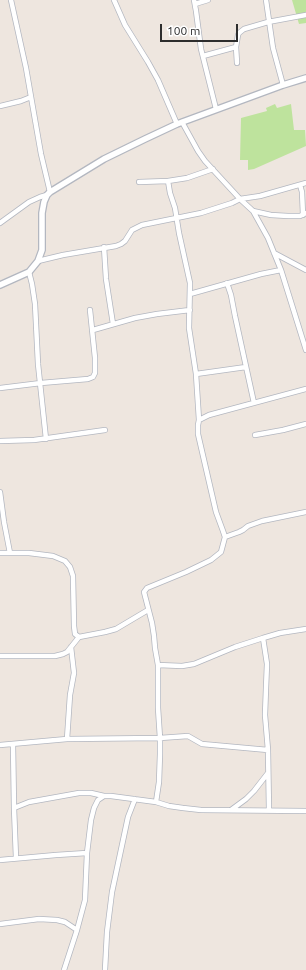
<!DOCTYPE html>
<html>
<head>
<meta charset="utf-8">
<style>
  body { margin:0 }
  #map { position:relative; width:306px; height:970px; overflow:hidden; background:#eee6df; font-family:Ubuntu,sans-serif }
  canvas { display:block }
  .scale { position:absolute; left:160px; top:24px; width:78px; height:18px; box-sizing:border-box; border:2px solid #2d2d2d; border-top:0; padding-left:5px; font-size:12px; line-height:14px; white-space:nowrap; color:#2d2d2d; -webkit-text-stroke:3px #fff; paint-order:stroke }
</style>
</head>
<body>
<div id="map">
<canvas width="306" height="970"></canvas>
<div class="scale">100 m</div>
</div>
<script>
const c = document.querySelector('canvas').getContext('2d');
c.lineJoin = 'round';
function fillPath(path, color) {
  c.fillStyle = color;
  c.fill(path, 'evenodd');
}
function shape(rows) {
  const path = new Path2D();
  for (const r of rows) {
    path.moveTo(r[0], r[1]);
    for (let i = 2; i < r.length; i += 2) path.lineTo(r[i], r[i + 1]);
  }
  return path;
}
function strokePath(path, color, width, dash) {
  c.strokeStyle = color;
  c.lineWidth = width;
  c.lineCap = dash ? 'butt' : 'round';
  c.setLineDash(dash || []);
  c.stroke(path);
}
fillPath(shape([
  [292,0,306,0,306,23,299,24],
  [275,104,277,108,291,104,294,130,305,130,306,146,254,169,248,170,248,160,240,160,241,118,267,111,266,108]
]), '#bee39d');
const minor = shape([
  [11,0,26,68,41,154,50,192],
  [114,0,125,25,148,62,158,80,177,124],
  [194,0,196,11,201,49,216,109],
  [266,0,273,48,283,85],
  [195,4,208,0],
  [203,56,236,47],
  [237,63,236,47,238,35,239,33,244,29,268,22,306,15],
  [0,106,21,101,31,97],
  [182,122,198,151,205,161,240,199,253,211,268,238,281,270,306,350],
  [168,181,170,193,175,208,179,233,190,283,189,328,196,374,199,420,198,425,198,434,216,512,223,531,225,537],
  [139,182,168,181,187,178,213,169],
  [300,185,302,192,303,215],
  [253,211,271,215,288,216,300,216,306,213],
  [0,223,29,202,40,197,47,195],
  [104,247,106,279,113,324],
  [274,253,306,270],
  [38,261,63,255,116,246,121,244,125,241,132,230,142,225,201,213,232,203,240,199,260,196,306,183],
  [29,272,32,284,35,304,38,364,46,439],
  [227,283,231,295,235,316,254,403],
  [190,294,261,274,281,270],
  [93,330,135,318,157,314,190,310],
  [196,374,246,367],
  [0,388,41,383,88,379,93,377,95,373,95,358,90,310],
  [199,420,209,415,306,389],
  [255,435,283,430,306,424],
  [0,441,34,440,105,430],
  [0,492,4,522,10,553],
  [0,553,29,553,53,556,65,561,70,567,73,576,74,626,75,634,79,637,105,632,116,629,148,610],
  [263,638,267,664,266,688,265,715,268,750,269,811],
  [0,656,55,656,63,654,67,652,79,637],
  [158,665,182,666,194,664,235,647,263,638,280,633,306,629],
  [67,739,70,695,74,673,71,647],
  [13,744,14,808,16,858],
  [0,745,67,739,160,738,188,736,202,744,268,750],
  [156,802,159,782,160,754,160,738,158,708,158,665,155,648,154,636,152,623,144,592,147,588,186,572,211,560,221,552,225,537,239,532,243,530,248,526,262,521,306,512],
  [14,808,29,802,79,793,91,793,104,796],
  [231,810,246,799,254,791,268,773],
  [0,860,56,855,87,853],
  [0,924,39,919,57,920,65,922,77,930],
  [64,970,77,930,85,900,87,853,91,820,94,808,98,800,104,796,111,796,156,802,169,806,183,808,201,810,306,811],
  [105,970,107,932,112,892,128,817,135,799]
]);
const tertiary = shape([
  [0,285,29,272,38,261,42,250,42,213,44,202,47,195,50,192,104,159,145,139,177,124,283,85,306,78]
]);
strokePath(minor, '#b3b7c0', 6);
strokePath(tertiary, '#b3b7c0', 8);
strokePath(minor, '#fff', 4.5);
strokePath(tertiary, '#fff', 5.5);
</script>
</body>
</html>
